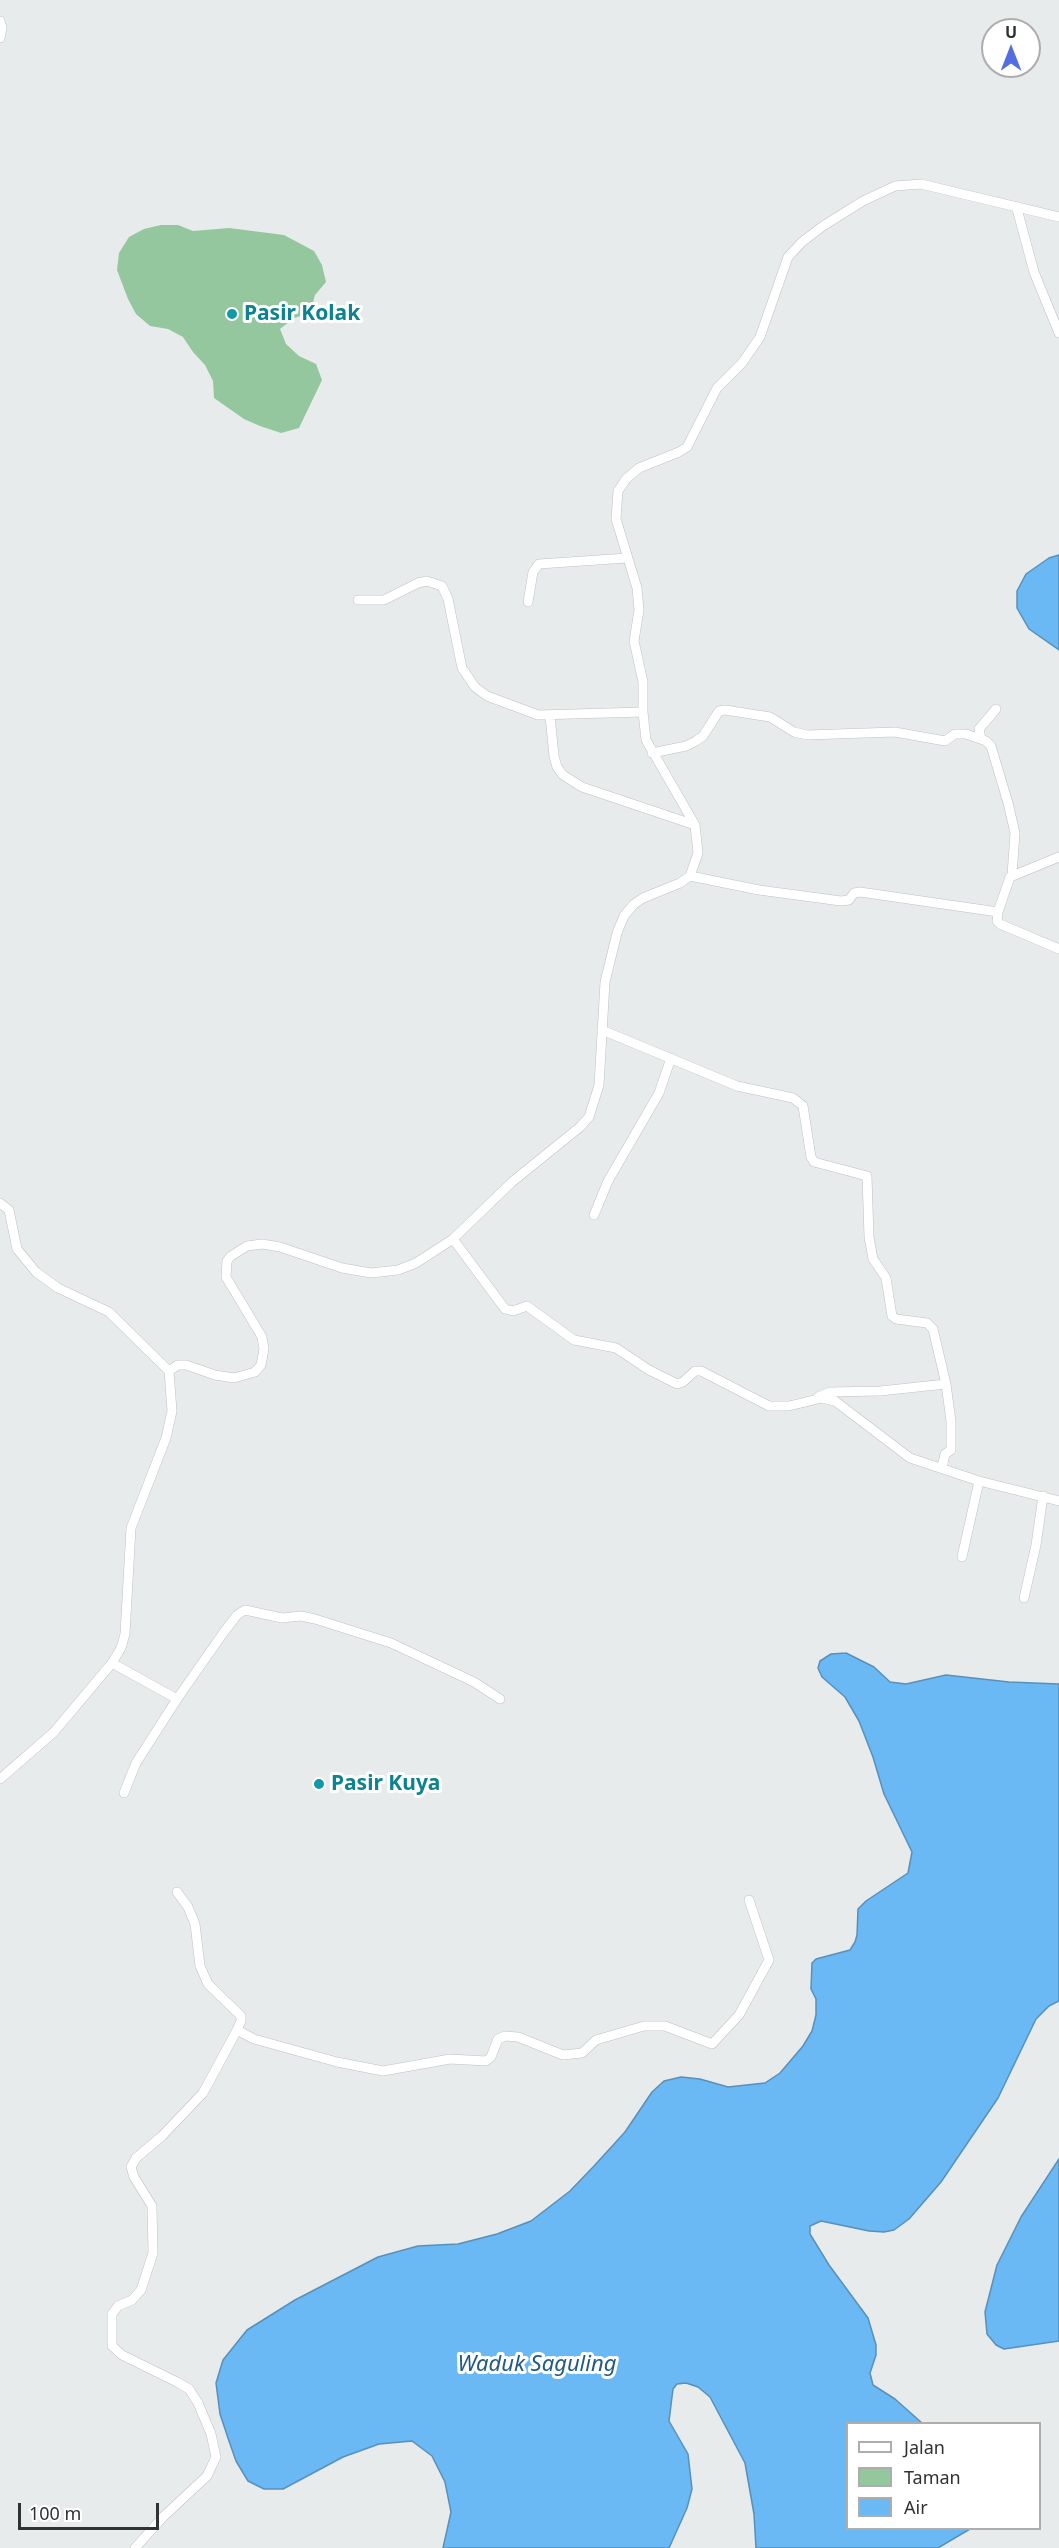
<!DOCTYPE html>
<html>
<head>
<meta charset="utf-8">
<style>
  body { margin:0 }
  #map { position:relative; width:1059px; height:2548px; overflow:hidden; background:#e8ebec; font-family:"Noto Sans",sans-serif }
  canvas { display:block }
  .legend { position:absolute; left:846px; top:2422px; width:195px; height:108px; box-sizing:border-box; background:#fff; border:2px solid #adadad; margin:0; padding:8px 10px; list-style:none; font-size:18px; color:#313233 }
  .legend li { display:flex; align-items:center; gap:12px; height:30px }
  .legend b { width:30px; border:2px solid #adadad }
  .north { position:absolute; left:981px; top:18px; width:60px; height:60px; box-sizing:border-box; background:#fff; border:2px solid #adadad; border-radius:50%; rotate:0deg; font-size:16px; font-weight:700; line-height:24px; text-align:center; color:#313233 }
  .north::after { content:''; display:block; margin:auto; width:21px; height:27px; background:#526ce1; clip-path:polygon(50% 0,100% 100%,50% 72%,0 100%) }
  .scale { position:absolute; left:18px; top:2503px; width:141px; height:27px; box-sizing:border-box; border:3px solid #313233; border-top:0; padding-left:8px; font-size:18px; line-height:21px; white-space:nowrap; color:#313233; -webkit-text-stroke:4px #fff; paint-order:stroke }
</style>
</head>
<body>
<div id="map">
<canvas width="1059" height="2548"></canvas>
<ul class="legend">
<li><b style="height:8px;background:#fff"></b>Jalan</li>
<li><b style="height:16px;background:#94c79d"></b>Taman</li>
<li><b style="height:16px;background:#6ab8f4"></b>Air</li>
</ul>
<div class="north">U</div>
<div class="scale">100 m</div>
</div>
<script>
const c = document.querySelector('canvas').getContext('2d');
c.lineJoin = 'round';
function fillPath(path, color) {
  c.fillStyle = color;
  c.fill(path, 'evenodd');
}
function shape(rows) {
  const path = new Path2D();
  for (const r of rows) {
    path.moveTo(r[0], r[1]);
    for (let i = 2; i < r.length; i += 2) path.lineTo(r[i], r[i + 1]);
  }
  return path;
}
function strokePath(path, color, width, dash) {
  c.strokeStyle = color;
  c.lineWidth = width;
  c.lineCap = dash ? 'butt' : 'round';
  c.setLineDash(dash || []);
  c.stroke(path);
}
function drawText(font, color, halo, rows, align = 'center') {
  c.font = font + ' "Noto Sans",sans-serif';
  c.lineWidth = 6;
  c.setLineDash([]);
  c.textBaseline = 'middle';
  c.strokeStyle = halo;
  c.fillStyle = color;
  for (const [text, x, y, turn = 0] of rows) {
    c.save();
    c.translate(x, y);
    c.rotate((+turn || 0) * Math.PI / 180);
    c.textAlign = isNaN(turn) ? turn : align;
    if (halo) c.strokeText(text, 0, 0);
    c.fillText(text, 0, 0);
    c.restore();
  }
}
fillPath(shape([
  [161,225,178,225,193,231,229,228,284,235,314,251,322,265,326,282,315,295,310,313,294,318,280,329,286,344,299,356,316,364,322,380,299,428,281,433,260,426,244,419,214,398,213,381,205,365,193,352,183,337,168,329,150,326,136,314,128,299,117,270,119,253,129,237,144,229]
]), '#94c79d');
const water = shape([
  [1059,555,1059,650,1029,629,1017,608,1017,591,1026,574,1049,558,1059,555],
  [846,1653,874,1667,890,1682,906,1684,946,1675,1009,1682,1059,1684,1059,2001,1049,2006,1036,2019,998,2098,941,2182,909,2219,894,2230,884,2232,869,2231,821,2221,810,2226,810,2234,829,2265,868,2318,876,2345,876,2355,870,2373,873,2385,895,2399,922,2423,848,2424,848,2528,970,2529,938,2548,756,2548,754,2514,745,2463,710,2397,698,2387,686,2383,677,2384,673,2389,669,2421,688,2454,692,2489,687,2508,669,2548,443,2548,451,2512,445,2482,432,2456,412,2441,379,2444,343,2457,283,2489,264,2489,248,2481,236,2461,229,2441,220,2414,216,2383,223,2360,247,2330,295,2300,378,2257,418,2246,458,2244,497,2234,531,2221,570,2191,594,2166,625,2132,652,2092,664,2081,681,2077,700,2079,728,2087,765,2083,780,2073,803,2046,812,2031,816,2015,816,1999,811,1989,812,1963,816,1959,850,1950,855,1942,857,1935,858,1909,866,1901,908,1873,912,1852,884,1794,873,1757,859,1721,845,1697,822,1677,818,1668,820,1661,831,1654,846,1653],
  [1059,2159,1059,2341,1004,2349,996,2345,987,2334,985,2312,997,2265,1021,2217,1059,2159]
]);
fillPath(water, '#6ab8f4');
strokePath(water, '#5990ba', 1.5);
const street = shape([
  [0,21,2,28,0,38],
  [1017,209,1034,272,1059,333],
  [358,600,384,600,418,583,427,581,442,586,448,599,462,668,475,687,487,696,538,715,643,712],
  [528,602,533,572,539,564,627,558],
  [550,716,554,756,557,767,563,775,582,787,695,825],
  [981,739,979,729,996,709],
  [652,753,686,746,696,741,703,736,719,711,725,710,770,717,794,732,807,735,895,732,945,741,955,734,966,734,986,741,991,746,1008,803,1015,833,1012,875],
  [690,876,759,890,841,901,849,900,854,893,860,892,998,912,997,921,1000,924,1059,949],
  [998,912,1010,877,1059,857],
  [602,1030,737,1086,793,1098,803,1106,811,1157,814,1162,867,1176,869,1237,873,1259,886,1278,892,1316,896,1319,927,1323,933,1329,946,1384,951,1421,951,1450,945,1454,942,1468],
  [0,1203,9,1210,17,1249,36,1272,58,1288,109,1312,169,1371],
  [594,1215,608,1181,659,1093,671,1058],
  [453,1239,505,1309,513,1311,527,1306,574,1340,616,1348,649,1370,677,1384,683,1382,695,1371,701,1371,769,1406,789,1406,822,1398,835,1401,910,1458,979,1481,1059,1501],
  [818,1397,830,1392,880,1391,946,1384],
  [962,1557,979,1481],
  [1024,1598,1036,1545,1043,1496],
  [112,1663,177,1699],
  [0,1779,54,1732,112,1663,121,1648,125,1634,131,1528,166,1438,172,1411,169,1371,178,1365,186,1365,215,1375,234,1378,255,1372,261,1365,264,1349,262,1337,226,1277,227,1261,231,1256,247,1246,262,1244,280,1247,342,1268,371,1273,398,1270,416,1263,453,1239,512,1182,580,1127,589,1117,599,1085,605,982,617,933,624,916,634,904,643,898,680,883,690,876,698,853,695,825,646,740,643,712,643,682,634,641,639,610,637,588,616,519,618,491,626,479,639,468,679,452,687,447,717,388,742,363,760,337,788,257,802,242,823,226,863,201,895,186,921,184,1059,217],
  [124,1793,136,1763,177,1699,224,1632,237,1615,245,1610,282,1618,301,1616,315,1619,391,1643,474,1682,500,1699],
  [177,1892,188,1907,195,1924,200,1966,208,1984,241,2016,241,2021,237,2030],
  [135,2548,163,2517,207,2476,216,2457,211,2434,198,2403,189,2389,177,2382,122,2355,112,2346,112,2314,118,2306,132,2300,141,2290,153,2253,152,2206,134,2177,131,2167,136,2158,162,2136,203,2093,237,2030,254,2039,337,2062,383,2071,450,2059,486,2061,491,2057,498,2039,505,2036,518,2037,563,2055,582,2053,596,2040,644,2026,665,2026,712,2044,739,2015,769,1960,749,1900]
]);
strokePath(street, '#bec0c2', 10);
strokePath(street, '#fff', 9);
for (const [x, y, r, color] of [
  [232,314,6,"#0f9aa8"],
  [319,1784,6,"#0f9aa8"]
]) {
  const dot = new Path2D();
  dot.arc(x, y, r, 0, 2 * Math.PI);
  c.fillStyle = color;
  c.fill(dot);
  strokePath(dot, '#fff', 2);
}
drawText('bold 21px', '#0d838f', '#fff', [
  ["Pasir Kolak",244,314],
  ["Pasir Kuya",331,1784]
], 'left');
drawText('italic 22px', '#235b83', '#fff', [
  ["Waduk Saguling",537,2365]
]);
</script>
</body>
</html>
